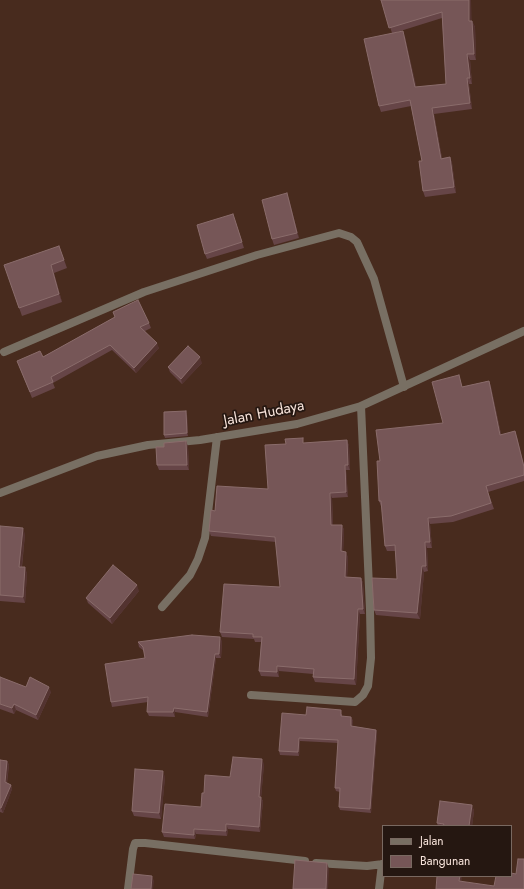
<!DOCTYPE html>
<html>
<head>
<meta charset="utf-8">
<style>
  body { margin:0 }
  #map { position:relative; width:524px; height:889px; overflow:hidden; background:#482b1e; font-family:Jost,sans-serif }
  canvas { display:block }
  .legend { position:absolute; left:382px; top:825px; width:130px; height:52px; box-sizing:border-box; background:#251711; border:1px solid #796961; margin:0; padding:5px 7px; list-style:none; font-size:12px; color:#f7e3da }
  .legend li { display:flex; align-items:center; gap:8px; height:20px }
  .legend b { width:20px; border:1px solid #796961 }
</style>
</head>
<body>
<div id="map">
<canvas width="524" height="889"></canvas>
<ul class="legend">
<li><b style="height:5px;background:#786f63"></b>Jalan</li>
<li><b style="height:11px;background:#765657"></b>Bangunan</li>
</ul>
</div>
<script>
const c = document.querySelector('canvas').getContext('2d');
c.lineJoin = 'round';
function shape(rows) {
  const path = new Path2D();
  for (const r of rows) {
    path.moveTo(r[0], r[1]);
    for (let i = 2; i < r.length; i += 2) path.lineTo(r[i], r[i + 1]);
  }
  return path;
}
function strokePath(path, color, width, dash) {
  c.strokeStyle = color;
  c.lineWidth = width;
  c.lineCap = dash ? 'butt' : 'round';
  c.setLineDash(dash || []);
  c.stroke(path);
}
function fillPath(path, color) {
  c.fillStyle = color;
  c.fill(path, 'evenodd');
}
function drawText(font, color, halo, rows, align = 'center') {
  c.font = font + ' Jost,sans-serif';
  c.lineWidth = 3.5;
  c.setLineDash([]);
  c.textBaseline = 'middle';
  c.strokeStyle = halo;
  c.fillStyle = color;
  for (const [text, x, y, turn = 0] of rows) {
    c.save();
    c.translate(x, y);
    c.rotate((+turn || 0) * Math.PI / 180);
    c.textAlign = isNaN(turn) ? turn : align;
    if (halo) c.strokeText(text, 0, 0);
    c.fillText(text, 0, 0);
    c.restore();
  }
}
strokePath(shape([
  [4,352,144,292,257,255,339,233,351,237,357,242,374,279,404,387],
  [0,493,97,456,148,445,200,440,297,424,361,406,524,331],
  [162,607,190,575,198,559,205,538,217,437],
  [251,695,355,702,363,695,368,686,371,658,370,610,361,406],
  [316,863,367,866,383,864],
  [128,889,133,849,135,843,145,843,305,861],
  [379,889,382,864]
]), '#786f63', 8);
fillPath(shape([
  [381,0,471,0,471,21,472,21,475,27,476,60,470,60,472,84,469,84,472,109,434,114,442,158,450,157,452,163,456,193,425,197,423,191,422,161,411,106,381,112,379,106,392,33],
  [442,18,446,84,416,87,405,37,394,33],
  [289,199,299,238,274,245,272,239],
  [235,220,244,248,207,259,205,254],
  [59,246,67,268,54,273,62,302,22,316,4,265],
  [113,312,149,323,151,328,145,331,159,348,136,373,112,350,53,383,55,388,32,398,19,366,43,357,115,317],
  [202,363,182,384,170,372,168,367],
  [459,375,462,387,489,381,491,387,501,434,517,437,524,465,524,481,488,492,494,509,453,522,430,524,432,548,427,548,428,571,424,572,420,619,376,615,374,610,397,579,396,551,387,551,385,546,382,506,381,506,379,501,380,461,443,423],
  [187,414,188,436,165,438,164,435],
  [347,440,349,446,350,470,346,470,348,497,332,498,333,525,342,525,344,530,343,552,348,557,347,577,361,578,363,583,365,614,360,614,356,685,315,682,313,677,313,674,279,671,279,677,261,676,259,671,261,642,255,642,254,639,222,637,220,632,280,587,276,542,211,536,209,531,268,489,305,443],
  [186,441,188,447,189,470,159,470,157,465,164,447],
  [0,526,25,534,22,567,27,573,25,603,0,601],
  [139,591,112,624,88,603,86,598],
  [222,641,221,658,216,658,208,717,175,712,175,717,149,716,147,712,148,702,112,707,111,702,145,658,144,651,139,647,138,642],
  [0,677,26,687,51,692,38,720,16,710,14,714,0,709],
  [342,714,342,716,351,717,353,721,352,726,376,730,377,733,371,813,340,810,339,807,340,792,336,791,335,788,338,743,300,741,299,756,280,755,279,751,306,715],
  [0,760,7,761,9,765,7,783,11,785,12,789,3,813,0,812],
  [264,764,261,798,263,801,260,832,228,829,227,836,196,834,195,839,164,837,162,832,201,807,204,793,230,777],
  [165,777,161,819,134,816,132,811],
  [472,805,474,811,472,826,438,826,437,823]
]), '#664547');
fillPath(shape([
  [469,0,471,0,472,27,469,21],
  [472,21,475,27,476,60,474,54],
  [403,31,405,37,418,93,415,87],
  [467,54,470,60,472,84,470,78],
  [467,78,469,84,472,109,470,103],
  [432,108,434,114,443,165,441,159],
  [450,157,452,163,456,193,454,187],
  [287,193,289,199,299,238,297,233],
  [51,265,54,273,62,302,59,294],
  [157,343,159,348,136,373,134,368],
  [200,357,202,363,182,384,181,379],
  [489,381,491,387,502,440,500,435],
  [186,411,187,414,188,436,187,433],
  [515,431,517,437,524,465,524,467],
  [347,440,349,446,350,470,348,465],
  [186,441,188,447,189,470,187,465],
  [345,465,346,470,348,497,346,492],
  [330,493,332,498,333,530,331,525],
  [428,518,430,524,432,548,430,542],
  [342,525,344,530,343,557,341,551],
  [23,528,25,534,21,572,19,567],
  [425,542,427,548,428,571,426,566],
  [346,552,348,557,347,582,345,577],
  [422,566,424,572,420,619,417,613],
  [25,567,27,573,25,603,23,597],
  [361,578,363,583,365,614,363,609],
  [137,585,139,591,112,624,110,618],
  [358,609,360,614,356,685,354,679],
  [220,637,222,641,221,658,219,654],
  [215,654,216,658,208,717,207,712],
  [277,666,279,671,279,677,277,672],
  [49,687,51,692,38,720,36,715],
  [14,704,16,710,14,714,12,708],
  [174,708,175,712,175,717,173,712],
  [351,717,353,721,352,730,351,726],
  [376,730,377,733,371,813,370,809],
  [299,738,300,741,299,756,298,752],
  [262,759,264,764,261,798,263,801,260,832,259,827,259,797],
  [7,761,9,765,6,786,5,782],
  [163,771,165,777,161,819,159,813],
  [11,785,12,789,3,813,1,808],
  [472,805,474,811,472,826,469,826],
  [226,824,228,829,227,836,226,831],
  [194,829,196,834,195,839,194,835],
  [327,863,329,869,328,889,326,889],
  [152,876,154,881,153,889,151,889],
  [460,876,462,876,461,886,459,881]
]), '#533330');
const building = shape([
  [381,0,469,0,469,21,472,21,474,54,467,54,470,78,467,78,470,103,432,108,441,159,450,157,454,187,423,191,419,161,422,161,410,100,379,106,364,39,403,31,415,87,446,84,442,12,389,28,381,0],
  [287,193,297,233,272,239,262,200,287,193],
  [233,214,242,242,205,254,197,225,233,214],
  [59,246,64,260,51,265,59,294,19,308,4,265,59,246],
  [138,300,149,323,140,327,157,343,134,368,110,345,51,377,53,382,30,392,17,361,40,351,43,357,115,317,113,312,138,300],
  [188,346,200,357,181,379,168,367,188,346],
  [459,375,462,387,489,381,500,435,515,431,524,467,524,475,486,486,491,503,451,516,428,518,430,542,425,542,426,566,422,566,417,613,374,610,372,578,397,579,395,545,385,546,381,501,379,501,377,461,380,461,376,430,443,423,432,382,459,375],
  [186,411,187,433,164,435,164,412,186,411],
  [303,438,303,443,347,440,348,465,345,465,346,492,330,493,331,525,342,525,341,551,346,552,345,577,361,578,363,609,358,609,354,679,313,677,314,669,277,666,277,672,259,671,262,637,253,637,253,634,220,632,224,584,280,587,275,537,209,531,211,510,215,511,217,486,268,489,265,445,286,444,285,439,303,438],
  [186,441,187,465,157,465,156,447,164,447,164,443,186,441],
  [0,526,23,528,19,567,25,567,23,597,0,595,0,526],
  [113,565,137,585,110,618,86,598,113,565],
  [192,635,220,637,219,654,215,654,207,712,174,708,173,712,147,712,148,697,111,702,105,664,145,658,143,647,138,642,192,635],
  [0,677,26,687,30,677,49,687,36,715,14,704,12,708,0,704,0,677],
  [307,707,341,710,341,716,351,717,351,726,376,730,370,809,339,807,340,788,335,788,338,740,299,738,298,752,279,751,282,713,306,715,307,707],
  [233,757,262,759,259,797,261,797,259,827,226,824,226,831,194,829,194,835,162,832,165,804,201,807,202,793,204,793,205,775,230,777,233,757],
  [0,760,7,761,5,782,11,785,1,808,0,808,0,760],
  [135,769,163,771,159,813,132,811,135,769],
  [440,801,472,805,469,826,443,826,444,824,437,823,440,801],
  [518,859,524,859,524,889,436,889,437,876,460,876,459,881,494,886,496,876,511,876,511,873,516,874,518,859],
  [295,860,327,863,326,889,293,889,295,860],
  [133,874,152,876,151,889,131,889,133,874]
]);
fillPath(building, '#765657');
strokePath(building, '#8a6c6b', 1);
drawText('15px', '#f7e3da', '#251711', [
  ["Jalan Hudaya",264,414,-11]
]);
</script>
</body>
</html>
